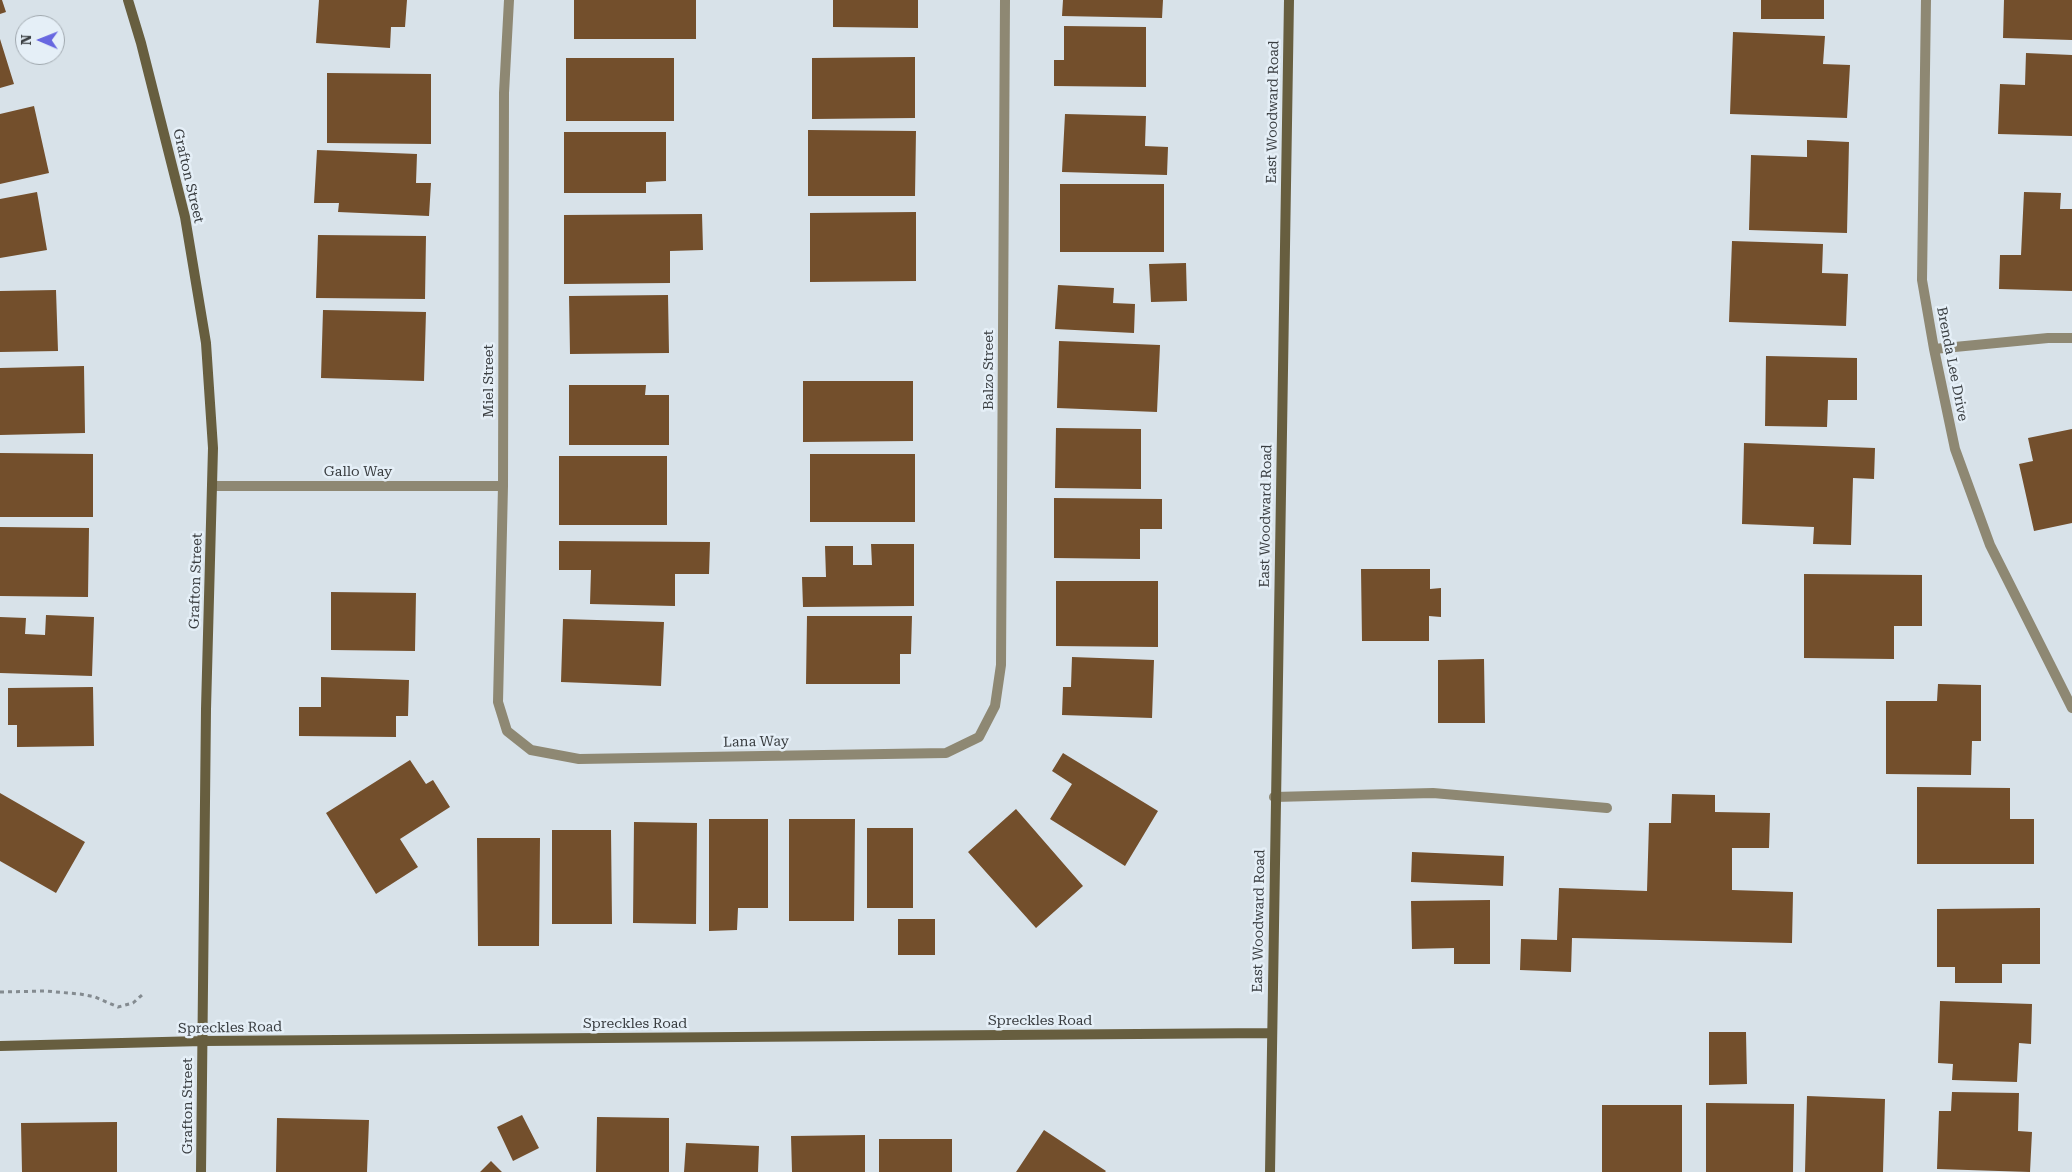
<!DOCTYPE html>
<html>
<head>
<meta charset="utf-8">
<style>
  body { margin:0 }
  #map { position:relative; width:2072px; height:1172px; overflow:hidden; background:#d8e2e9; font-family:"Roboto Serif",serif }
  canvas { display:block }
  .north { position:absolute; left:15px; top:15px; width:50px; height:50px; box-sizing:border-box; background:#e5eff7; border:1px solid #a0a8ae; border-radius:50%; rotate:271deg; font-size:14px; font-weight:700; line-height:20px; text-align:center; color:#393d40 }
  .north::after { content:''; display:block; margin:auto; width:18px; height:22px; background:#6767e0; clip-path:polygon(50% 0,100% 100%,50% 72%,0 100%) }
</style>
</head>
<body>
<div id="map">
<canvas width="2072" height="1172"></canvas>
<div class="north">N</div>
</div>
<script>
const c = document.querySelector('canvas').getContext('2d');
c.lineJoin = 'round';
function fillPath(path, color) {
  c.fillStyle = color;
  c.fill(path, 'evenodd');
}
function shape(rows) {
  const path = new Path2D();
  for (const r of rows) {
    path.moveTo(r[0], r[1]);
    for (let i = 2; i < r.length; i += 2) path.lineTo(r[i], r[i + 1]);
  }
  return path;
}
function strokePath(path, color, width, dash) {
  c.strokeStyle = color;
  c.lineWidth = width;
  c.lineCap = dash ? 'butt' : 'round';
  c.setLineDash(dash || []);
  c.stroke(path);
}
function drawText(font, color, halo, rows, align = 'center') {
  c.font = font + ' "Roboto Serif",serif';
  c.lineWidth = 5;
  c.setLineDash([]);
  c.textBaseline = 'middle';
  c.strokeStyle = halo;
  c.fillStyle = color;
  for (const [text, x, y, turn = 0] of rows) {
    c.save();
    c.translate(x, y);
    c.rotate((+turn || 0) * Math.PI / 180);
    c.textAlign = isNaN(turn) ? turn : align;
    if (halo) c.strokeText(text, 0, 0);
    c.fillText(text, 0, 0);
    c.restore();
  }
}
fillPath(shape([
  [0,0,2,0,6,12,0,14],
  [319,0,407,0,405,27,391,27,390,48,316,43],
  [574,0,696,0,696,39,574,39],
  [833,0,918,0,918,28,833,27],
  [1063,0,1163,0,1162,18,1062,16],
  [1761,0,1824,0,1824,19,1761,19],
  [2004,0,2072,0,2072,40,2003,38],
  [1064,26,1146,27,1146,87,1054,86,1054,60,1064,60],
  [1733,32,1825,36,1823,64,1850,65,1847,118,1730,114],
  [0,39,14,84,0,88],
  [2026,53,2072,55,2072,136,1998,134,2000,84,2025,85],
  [915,57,915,118,812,119,812,58],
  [566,58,674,58,674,121,566,121],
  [327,73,431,74,431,144,327,143],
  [34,106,49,173,0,184,0,114],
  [1065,114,1146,116,1145,146,1168,147,1167,175,1062,172],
  [808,130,916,131,915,196,808,196],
  [564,132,666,132,666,181,646,182,646,193,564,193],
  [1807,140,1849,142,1847,233,1749,230,1751,155,1807,157],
  [317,150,417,154,416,183,431,183,429,216,338,212,339,203,314,203],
  [1060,184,1164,184,1164,252,1060,252],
  [37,192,47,250,0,258,0,199],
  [2024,192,2061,193,2060,209,2072,209,2072,291,1999,289,2000,255,2021,255],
  [916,212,916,281,810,282,810,213],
  [702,214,703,250,670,251,670,283,564,284,564,215],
  [318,235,426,236,425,299,316,298],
  [1732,241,1823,244,1822,273,1848,274,1846,326,1729,322],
  [1186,263,1187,301,1151,302,1149,264],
  [1058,285,1114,288,1113,303,1135,304,1134,333,1055,329],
  [56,290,58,351,0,352,0,291],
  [668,295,669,353,570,354,569,296],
  [323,310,426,312,424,381,321,378],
  [1059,341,1160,345,1157,412,1057,408],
  [1766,356,1857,358,1857,400,1828,400,1827,427,1765,426],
  [84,366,85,433,0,435,0,368],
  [803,381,913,381,913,441,803,442],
  [569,385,646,385,645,395,669,395,669,445,569,445],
  [1056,428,1141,429,1141,489,1055,488],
  [2072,429,2072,523,2034,531,2019,464,2033,461,2028,438],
  [1744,443,1875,448,1874,479,1853,478,1851,545,1813,544,1814,527,1742,524],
  [0,453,93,454,93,517,0,517],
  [810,454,915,454,915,522,810,522],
  [559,456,667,456,667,525,559,525],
  [1054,498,1162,499,1162,529,1140,529,1140,559,1054,558],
  [0,527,89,528,88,597,0,596],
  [559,541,710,542,709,574,675,574,675,606,590,604,591,570,559,570],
  [871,544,914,544,914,606,803,607,802,577,826,577,825,546,853,546,853,565,872,565],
  [1361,569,1430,569,1430,589,1441,588,1441,617,1429,616,1429,641,1362,641],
  [1804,574,1922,575,1922,626,1894,626,1894,659,1804,658],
  [1056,581,1158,581,1158,647,1056,646],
  [331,592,416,593,415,651,331,650],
  [46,615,94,617,92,676,0,673,0,617,26,618,25,634,45,635],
  [807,616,912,616,911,654,900,654,900,684,806,684],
  [563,619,664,622,661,686,561,682],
  [1072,657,1154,660,1152,718,1062,715,1063,687,1071,687],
  [1484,659,1485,723,1438,723,1438,660],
  [321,677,409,680,408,716,396,716,396,737,299,736,299,707,321,707],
  [1938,684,1981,685,1981,741,1972,741,1971,775,1886,774,1886,701,1937,701],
  [93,687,94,746,17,747,17,725,8,725,8,688],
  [1063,753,1158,811,1125,866,1050,819,1072,784,1052,771],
  [410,760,426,784,433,780,450,807,400,839,418,867,376,894,326,813],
  [1917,787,2010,788,2010,819,2034,819,2034,864,1917,864],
  [0,793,85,842,56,893,0,861],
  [1672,794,1715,795,1715,812,1770,813,1769,848,1732,848,1732,890,1793,892,1792,943,1572,938,1571,972,1520,970,1521,939,1557,940,1559,888,1647,891,1649,823,1671,823],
  [1016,809,1083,886,1036,928,968,852],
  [709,819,768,819,768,908,738,908,737,930,709,931],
  [789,819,855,819,854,921,789,921],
  [634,822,697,823,696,924,633,923],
  [867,828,913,828,913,908,867,908],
  [552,830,611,830,612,924,552,924],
  [477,838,540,838,539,946,478,946],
  [1412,852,1504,856,1503,886,1411,882],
  [1490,900,1490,964,1454,964,1454,948,1412,949,1411,901],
  [2040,908,2040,964,2002,964,2002,983,1955,983,1955,967,1937,967,1937,909],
  [898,919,935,919,935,955,898,955],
  [1940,1001,2032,1004,2031,1044,2019,1043,2017,1082,1952,1080,1953,1064,1938,1063],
  [1709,1032,1746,1032,1747,1084,1709,1085],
  [1952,1092,2019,1093,2018,1131,2032,1132,2030,1172,1937,1169,1939,1111,1951,1111],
  [1807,1096,1885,1099,1883,1172,1805,1172],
  [1706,1103,1794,1104,1793,1172,1706,1172],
  [1602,1105,1682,1105,1682,1172,1602,1172],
  [522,1115,539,1148,513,1161,497,1127],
  [597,1117,669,1118,669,1172,596,1172],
  [277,1118,369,1120,367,1172,276,1172],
  [117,1122,117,1172,22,1172,21,1123],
  [1044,1130,1106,1171,1105,1172,1016,1172],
  [865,1135,865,1172,792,1172,791,1136],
  [879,1139,952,1139,952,1172,879,1172],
  [686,1143,759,1146,758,1172,684,1172],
  [491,1161,502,1172,480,1172]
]), '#734f2c');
strokePath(shape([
  [0,992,45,991,80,994,95,997,118,1007,133,1003,142,995]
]), '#848b90', 3, [4, 4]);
strokePath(shape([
  [1274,797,1433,793,1607,808]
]), '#8e8873', 10);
strokePath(shape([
  [509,0,504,93,503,486,498,702,507,731,531,750,579,759,946,753,979,737,995,706,1001,665,1005,0],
  [1926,0,1922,280,1934,349,1955,449,1990,545,2072,708],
  [1934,349,2048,338,2072,338],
  [212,486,503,486]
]), '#8e8873', 10);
strokePath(shape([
  [128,0,141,43,185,217,206,343,213,448,206,709,201,1172],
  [0,1046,203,1041,1271,1033],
  [1270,1172,1289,0]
]), '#675e3f', 10);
drawText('14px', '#393d40', '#e5eff7', [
  ["East Woodward Road",1273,112,-89],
  ["Grafton Street",188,176,77],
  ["Brenda Lee Drive",1952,364,79],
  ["Balzo Street",989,370,-90],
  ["Miel Street",489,381,-90],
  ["Gallo Way",358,472],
  ["East Woodward Road",1266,516,-89],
  ["Grafton Street",196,581,-88],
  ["Lana Way",756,742,-1],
  ["East Woodward Road",1259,921,-89],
  ["Spreckles Road",1040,1021],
  ["Spreckles Road",635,1024],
  ["Spreckles Road",230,1028,-1],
  ["Grafton Street",188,1106,-90]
]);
</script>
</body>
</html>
